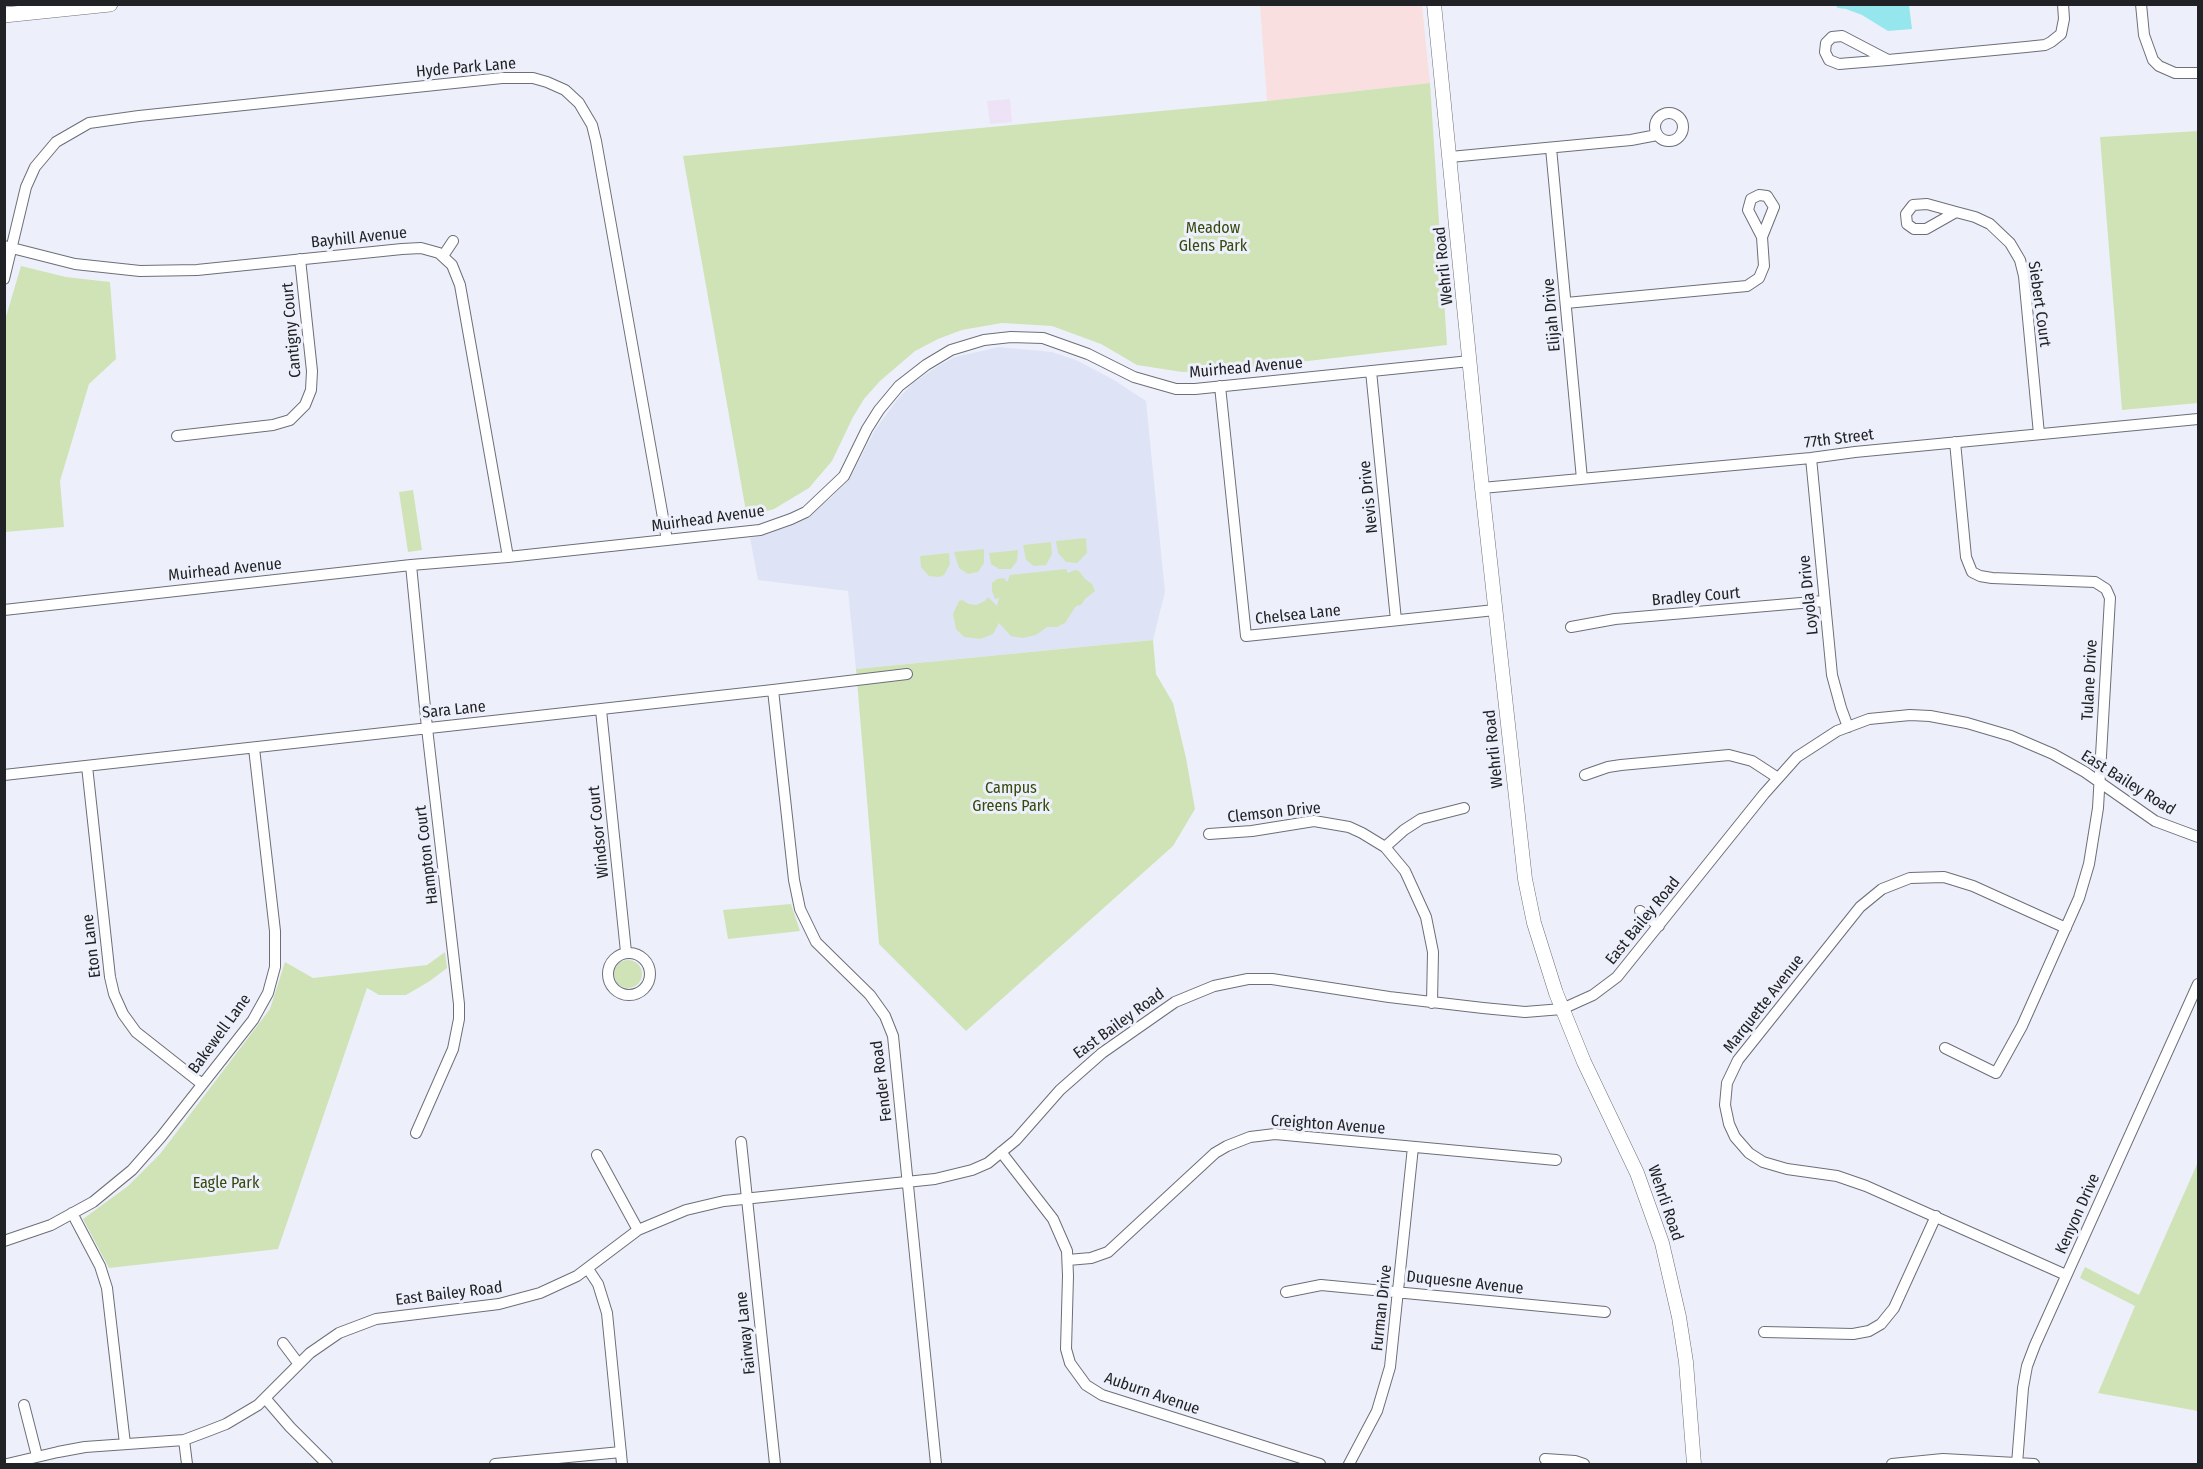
<!DOCTYPE html>
<html>
<head>
<meta charset="utf-8">
<style>
  body { margin:0 }
  #map { position:relative; width:2203px; height:1469px; overflow:hidden; background:#edf0fa; font-family:"Fira Sans Condensed",sans-serif }
  canvas { display:block }
  .frame { position:absolute; inset:0; border:6px solid #202225; pointer-events:none }
</style>
</head>
<body>
<div id="map">
<canvas width="2203" height="1469"></canvas>
<div class="frame"></div>
</div>
<script>
const c = document.querySelector('canvas').getContext('2d');
c.lineJoin = 'round';
function fillPath(path, color) {
  c.fillStyle = color;
  c.fill(path, 'evenodd');
}
function shape(rows) {
  const path = new Path2D();
  for (const r of rows) {
    if (r.length === 3) {
      path.moveTo(r[0] + r[2], r[1]);
      path.arc(r[0], r[1], r[2], 0, 2 * Math.PI);
      continue;
    }
    path.moveTo(r[0], r[1]);
    for (let i = 2; i < r.length; i += 2) path.lineTo(r[i], r[i + 1]);
  }
  return path;
}
function strokePath(path, color, width, dash) {
  c.strokeStyle = color;
  c.lineWidth = width;
  c.lineCap = dash ? 'butt' : 'round';
  c.setLineDash(dash || []);
  c.stroke(path);
}
function drawText(font, color, halo, rows, align = 'center') {
  c.font = font + ' "Fira Sans Condensed",sans-serif';
  c.lineWidth = 6;
  c.setLineDash([]);
  c.textBaseline = 'middle';
  c.strokeStyle = halo;
  c.fillStyle = color;
  for (const [text, x, y, turn = 0] of rows) {
    c.save();
    c.translate(x, y);
    c.rotate((+turn || 0) * Math.PI / 180);
    c.textAlign = isNaN(turn) ? turn : align;
    if (halo) c.strokeText(text, 0, 0);
    c.fillText(text, 0, 0);
    c.restore();
  }
}
fillPath(shape([
  [1260,5,1422,5,1430,83,1267,101]
]), '#fadfe0');
fillPath(shape([
  [1010,99,1012,122,990,124,987,101]
]), '#ede2f6');
fillPath(shape([
  [999,347,1052,352,1076,360,1114,380,1146,401,1165,592,1153,640,856,669,848,591,758,580,750,538,768,534,804,519,832,497,850,478,875,430,897,400,913,383,938,366,955,357]
]), '#dee4f5');
fillPath(shape([
  [1430,83,1447,345,1221,371,1182,372,1137,365,1101,344,1052,326,1002,323,962,330,938,339,915,351,880,381,864,399,853,417,832,461,809,488,774,509,747,517,683,156,1267,101],
  [2198,131,2198,403,2122,410,2100,137],
  [21,266,66,277,110,282,116,359,89,384,60,481,64,527,5,532,5,320],
  [413,490,422,550,408,552,399,492],
  [1086,538,1087,553,1077,563,1066,562,1058,553,1056,541],
  [1051,542,1052,554,1046,565,1034,566,1026,560,1023,545],
  [984,549,984,563,978,572,968,574,959,568,954,552],
  [1018,550,1017,561,1011,569,999,569,991,564,989,553],
  [949,553,950,564,944,575,939,577,929,576,921,567,920,556],
  [1066,569,1068,573,1075,570,1079,571,1085,579,1092,584,1095,591,1085,599,1081,605,1076,606,1065,623,1057,627,1047,627,1036,635,1023,638,1011,636,999,623,993,634,980,639,964,637,956,629,953,614,959,601,962,600,969,604,976,605,985,601,988,597,997,606,999,598,995,599,992,591,992,583,997,579,1004,578,1007,582,1010,575],
  [1153,640,1156,674,1173,703,1186,758,1195,809,1173,846,966,1031,879,944,856,669],
  [791,904,800,931,728,939,723,910],
  [445,952,447,968,430,981,406,995,379,995,367,988,278,1249,109,1268,83,1219,128,1186,160,1154,270,1009,285,962,313,978,427,965],
  [628,974,14],
  [2198,1162,2198,1411,2098,1393,2135,1306,2080,1278,2082,1273,2085,1267,2139,1295]
]), '#d0e3b7');
fillPath(shape([
  [1835,5,1909,5,1912,29,1888,31,1862,15,1846,9,1838,8]
]), '#96e6ed');
const minor = shape([
  [2141,4,2144,35,2153,60,2159,66,2175,73,2198,73],
  [1888,60,1842,36,1832,37,1826,43,1825,52,1829,60,1839,64,1888,60,2026,47,2045,45,2051,42,2061,34,2064,19,2063,4],
  [1669,127,14],
  [1551,148,1582,479],
  [1450,157,1631,140,1657,135],
  [1956,212,1926,229,1914,229,1907,224,1906,214,1913,205,1927,204,1956,212,1975,217,1990,224,2010,243,2020,260,2024,276,2039,434],
  [4,246,75,264,140,271,197,270,402,249,421,248,439,253,452,265,460,285,508,557],
  [443,256,453,241],
  [4,279,26,187,35,167,56,142,89,123,139,116,502,78,533,78,547,82,565,90,579,103,592,125,596,141,667,540],
  [1566,303,1747,286,1759,278,1764,266,1762,237,1774,207,1767,196,1759,195,1751,199,1748,210,1762,237],
  [1371,371,1396,620],
  [1220,386,1246,636,1495,610],
  [177,436,273,425,290,420,305,405,311,390,312,371,300,259],
  [1811,458,1832,675,1841,708,1848,727],
  [1482,488,1811,458,1855,452,2198,419],
  [411,565,427,728,459,1004,459,1019,453,1049,416,1133],
  [4,610,411,565,508,557,760,530,791,519,806,512,844,476,867,429,879,410,899,386,926,365,951,350,984,340,1011,337,1043,338,1088,354,1134,377,1176,389,1195,389,1470,361],
  [1571,627,1615,619,1824,601],
  [773,690,794,880,800,909,816,942,870,995,885,1016,893,1036,936,1464],
  [601,710,626,952],
  [87,766,110,977,114,994,123,1014,136,1032,202,1084],
  [4,775,773,690,907,674],
  [1585,775,1608,767,1621,765,1729,755,1752,761,1778,778],
  [1209,834,1252,831,1314,821,1349,827,1362,833,1385,847,1405,871,1426,917,1433,952,1432,1003],
  [1385,847,1404,830,1421,819,1464,808],
  [1640,911,1659,926],
  [2066,928,1973,886,1944,877,1910,878,1882,889,1860,907,1738,1060,1727,1083,1725,1105,1729,1124,1735,1137,1749,1153,1763,1162,1787,1169,1837,1176,1866,1186,2066,1275],
  [629,974,21],
  [1945,1048,1996,1073,2022,1026,2079,898,2089,864,2098,808,2110,598,2106,589,2095,582,1992,578,1980,576,1972,572,1966,557,1955,442],
  [741,1142,775,1464],
  [1001,1152,1053,1219,1067,1251,1068,1276,1066,1349,1070,1363,1086,1385,1102,1395,1320,1464],
  [597,1155,638,1230],
  [72,1213,100,1266,107,1288,125,1444],
  [4,1241,51,1225,93,1202,132,1170,161,1137,253,1020,268,993,275,967,275,931,254,748],
  [1068,1260,1091,1258,1108,1252,1215,1153,1227,1146,1250,1137,1275,1134,1556,1160],
  [588,1269,598,1284,607,1313,622,1464],
  [1286,1292,1321,1285,1605,1312],
  [1764,1332,1853,1334,1869,1331,1881,1324,1894,1308,1936,1216],
  [283,1343,298,1363],
  [265,1398,290,1427,327,1464],
  [24,1405,37,1456],
  [184,1440,187,1464],
  [1545,1459,1575,1461,1584,1464],
  [7,1464,58,1452,85,1447,184,1440,208,1431,226,1424,258,1405,310,1353,339,1333,376,1319,499,1304,540,1293,577,1276,638,1230,686,1210,724,1201,935,1179,972,1170,988,1163,1016,1140,1060,1090,1102,1053,1175,1002,1214,986,1248,979,1272,979,1389,997,1483,1008,1525,1012,1562,1009,1593,995,1617,977,1764,794,1797,757,1837,731,1869,719,1910,715,1930,716,1967,723,2011,736,2053,754,2085,772,2155,821,2198,837],
  [495,1464,621,1452],
  [1349,1464,1377,1411,1390,1367,1413,1147],
  [1892,1464,1943,1459,2034,1464],
  [2017,1464,2023,1388,2027,1366,2035,1345,2198,984]
]);
const tertiary = shape([
  [1434,4,1482,488,1525,879,1534,923,1556,993,1584,1062,1637,1173,1662,1243,1679,1317,1686,1362,1694,1464]
]);
const secondary = shape([
  [4,15,110,4]
]);
strokePath(minor, '#6c6f78', 12);
strokePath(tertiary, '#6c6f78', 15);
strokePath(secondary, '#6c6f78', 16);
strokePath(minor, '#fff', 10);
strokePath(tertiary, '#fff', 14);
strokePath(secondary, '#fff', 15);
drawText('16px', '#202225', '#edf0fa', [
  ["Hyde Park Lane",466,68,-5],
  ["Bayhill Avenue",359,238,-6],
  ["Wehrli Road",1444,266,-96],
  ["Siebert Court",2039,304,82],
  ["Elijah Drive",1552,315,-95],
  ["Cantigny Court",292,330,-95],
  ["Muirhead Avenue",1246,368,-5],
  ["77th Street",1839,439,-7],
  ["Nevis Drive",1369,497,-96],
  ["Muirhead Avenue",708,519,-8],
  ["Muirhead Avenue",225,570,-6],
  ["Loyola Drive",1809,595,-96],
  ["Bradley Court",1696,597,-5],
  ["Chelsea Lane",1298,615,-6],
  ["Tulane Drive",2090,680,-87],
  ["Sara Lane",454,710,-6],
  ["Wehrli Road",1494,749,-96],
  ["East Bailey Road",2128,783,32],
  ["Clemson Drive",1274,813,-6],
  ["Windsor Court",599,832,-96],
  ["Hampton Court",427,855,-97],
  ["East Bailey Road",1643,921,-51],
  ["Eton Lane",92,946,-97],
  ["Marquette Avenue",1764,1004,-52],
  ["East Bailey Road",1119,1024,-36],
  ["Bakewell Lane",220,1034,-54],
  ["Fender Road",882,1081,-97],
  ["Creighton Avenue",1328,1125,4],
  ["Wehrli Road",1665,1203,71],
  ["Kenyon Drive",2078,1214,-66],
  ["Duquesne Avenue",1465,1283,6],
  ["East Bailey Road",449,1294,-7],
  ["Furman Drive",1382,1308,-84],
  ["Fairway Lane",746,1333,-96],
  ["Auburn Avenue",1152,1394,19]
]);
drawText('16px', '#35490d', '#edf0fa', [
  ["Meadow",1213,229],
  ["Glens Park",1213,247],
  ["Campus",1011,789],
  ["Greens Park",1011,807],
  ["Eagle Park",226,1184]
]);
</script>
</body>
</html>
